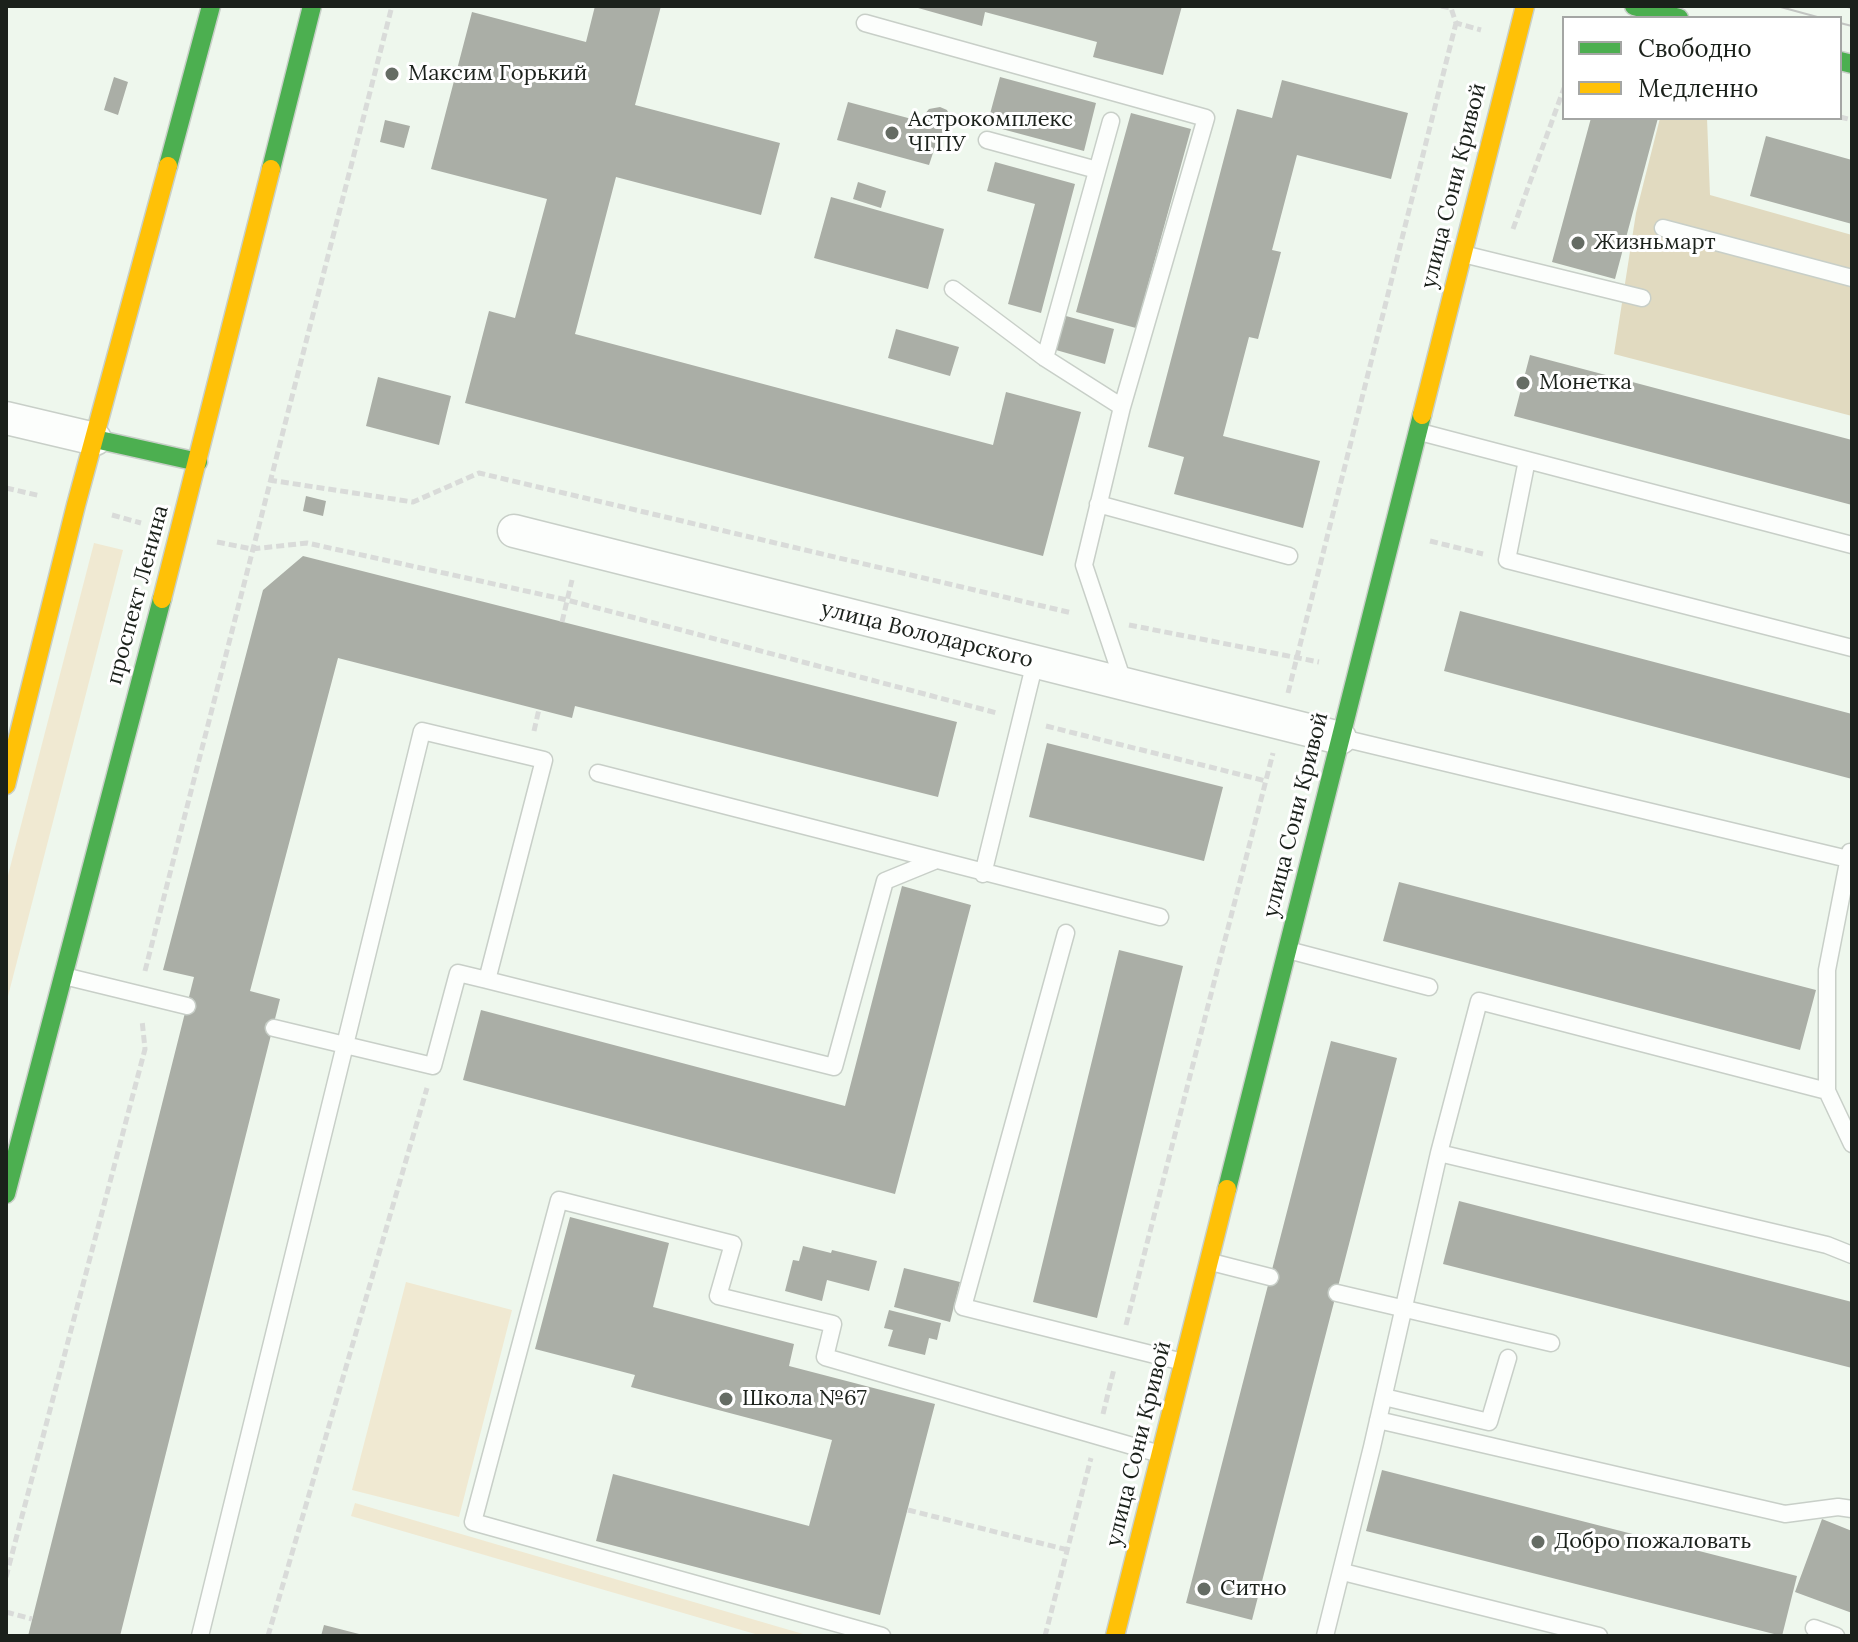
<!DOCTYPE html>
<html>
<head>
<meta charset="utf-8">
<style>
  body { margin:0 }
  #map { position:relative; width:1858px; height:1642px; overflow:hidden; background:#eef7ed; font-family:Lora,serif }
  canvas { display:block }
  .frame { position:absolute; inset:0; border:8px solid #1b211b; pointer-events:none }
  .legend { position:absolute; left:1562px; top:16px; width:280px; height:104px; box-sizing:border-box; background:#fff; border:2px solid #a4a6a4; margin:0; padding:10px 14px; list-style:none; font-size:24px; color:#1b211b }
  .legend li { display:flex; align-items:center; gap:16px; height:40px }
  .legend b { width:40px; border:2px solid #a4a6a4 }
</style>
</head>
<body>
<div id="map">
<canvas width="1858" height="1642"></canvas>
<div class="frame"></div>
<ul class="legend">
<li><b style="height:10px;background:#4caf50"></b>Свободно</li>
<li><b style="height:10px;background:#ffc107"></b>Медленно</li>
</ul>
</div>
<script>
const c = document.querySelector('canvas').getContext('2d');
c.lineJoin = 'round';
function fillPath(path, color) {
  c.fillStyle = color;
  c.fill(path, 'evenodd');
}
function shape(rows) {
  const path = new Path2D();
  for (const r of rows) {
    path.moveTo(r[0], r[1]);
    for (let i = 2; i < r.length; i += 2) path.lineTo(r[i], r[i + 1]);
  }
  return path;
}
function strokePath(path, color, width, dash) {
  c.strokeStyle = color;
  c.lineWidth = width;
  c.lineCap = dash ? 'butt' : 'round';
  c.setLineDash(dash || []);
  c.stroke(path);
}
function drawText(font, color, halo, rows, align = 'center') {
  c.font = font + ' Lora,serif';
  c.lineWidth = 6;
  c.setLineDash([]);
  c.textBaseline = 'middle';
  c.strokeStyle = halo;
  c.fillStyle = color;
  for (const [text, x, y, turn = 0] of rows) {
    c.save();
    c.translate(x, y);
    c.rotate((+turn || 0) * Math.PI / 180);
    c.textAlign = isNaN(turn) ? turn : align;
    if (halo) c.strokeText(text, 0, 0);
    c.fillText(text, 0, 0);
    c.restore();
  }
}
fillPath(shape([
  [94,543,123,550,6,1004,6,883],
  [406,1282,512,1310,459,1517,352,1490],
  [355,1503,810,1636,762,1636,351,1516]
]), '#f0e9d2');
fillPath(shape([
  [1660,118,1707,118,1710,195,1852,235,1852,416,1614,354,1636,213]
]), '#e1dac0');
fillPath(shape([
  [595,6,661,6,635,105,780,143,761,215,616,177,575,334,993,445,1006,392,1081,412,1043,556,465,403,489,311,515,318,547,199,431,169,472,12,586,42],
  [911,6,1182,6,1163,75,1093,57,1097,42,985,12,982,26],
  [114,77,128,82,118,115,104,110],
  [1000,77,1096,103,1084,151,987,125],
  [1282,80,1408,113,1391,179,1297,155,1272,250,1281,252,1258,339,1249,337,1223,436,1320,461,1303,528,1174,494,1184,457,1148,447,1237,109,1272,118],
  [848,102,923,122,924,115,929,109,940,107,947,110,952,121,949,130,939,135,929,165,837,140],
  [1131,113,1191,129,1136,328,1076,312],
  [1591,118,1658,118,1615,279,1552,262],
  [385,120,410,126,404,148,380,142],
  [1766,136,1852,160,1852,224,1750,196],
  [995,162,1075,184,1041,313,1008,304,1035,204,987,191],
  [858,182,886,191,881,208,853,199],
  [831,197,944,229,928,289,814,258],
  [1066,316,1114,329,1105,364,1056,350],
  [896,329,959,347,950,376,888,358],
  [1530,355,1852,440,1852,505,1514,416],
  [378,377,451,396,439,445,366,426],
  [306,496,326,501,323,516,303,511],
  [303,556,957,722,938,797,575,706,572,718,338,658,250,991,280,999,120,1636,28,1636,194,977,163,970,263,590],
  [1460,611,1852,714,1852,779,1444,671],
  [1047,743,1223,787,1204,861,1029,817],
  [1399,882,1816,990,1800,1050,1383,941],
  [902,886,971,905,895,1194,463,1080,481,1010,845,1106],
  [1119,950,1183,966,1097,1318,1033,1302],
  [1331,1041,1397,1058,1252,1620,1186,1603],
  [1459,1201,1852,1302,1852,1368,1443,1264],
  [570,1217,669,1243,653,1307,794,1344,789,1366,935,1404,880,1615,596,1541,613,1474,809,1526,832,1440,631,1387,635,1375,535,1349],
  [803,1246,831,1253,832,1250,877,1261,869,1291,827,1280,822,1301,785,1291,793,1260,799,1261],
  [904,1268,960,1282,950,1322,894,1307],
  [889,1310,941,1323,937,1340,929,1338,925,1355,888,1346,893,1330,884,1328],
  [1382,1470,1797,1576,1782,1636,1366,1531],
  [1822,1519,1852,1531,1852,1613,1795,1592],
  [324,1625,363,1635,363,1636,321,1636]
]), '#aaaea6');
const lane = shape([
  [865,23,1206,118,1122,407],
  [987,140,1097,170],
  [1663,228,1852,278],
  [1463,254,1642,298],
  [953,289,1045,358,1122,407,1084,565,1124,684],
  [1045,358,1111,121],
  [1420,432,1852,545],
  [1527,460,1507,560,1852,648],
  [1098,504,1289,556],
  [1342,738,1848,859,1852,856],
  [598,773,1160,917],
  [1850,852,1827,970,1827,1091,1852,1144],
  [983,874,1035,662],
  [1066,933,963,1307,1183,1362],
  [1288,950,1429,987],
  [64,976,187,1006],
  [274,1028,433,1066,458,973,487,980],
  [1439,1153,1827,1245,1852,1255],
  [1211,1262,1270,1277],
  [1337,1293,1551,1343],
  [1384,1397,1489,1422,1508,1358],
  [1378,1420,1785,1514,1838,1507,1852,1509],
  [1343,1572,1599,1636],
  [1814,1628,1836,1636],
  [200,1636,422,731,544,760,487,980,834,1067,885,881,934,861],
  [882,1636,473,1522,559,1200,733,1244,718,1296,833,1324,825,1357,1160,1454],
  [1325,1636,1372,1447,1439,1153,1479,1001,1827,1091]
]);
const street = shape([
  [6,418,95,439],
  [514,531,1340,738]
]);
const fast = shape([
  [1634,6,1679,18],
  [1840,61,1852,64],
  [168,166,211,6],
  [271,169,312,6],
  [95,439,198,462],
  [1227,1189,1422,415],
  [6,1194,162,599]
]);
const slow = shape([
  [1422,415,1525,6],
  [162,599,271,169],
  [6,785,76,505,168,166],
  [1115,1636,1227,1189]
]);
strokePath(lane, '#c8cfc8', 19);
strokePath(street, '#c8cfc8', 35);
strokePath(fast, '#c8cfc8', 21);
strokePath(slow, '#c8cfc8', 21);
strokePath(shape([
  [1441,6,1451,8,1456,23,1481,30],
  [1840,117,1852,120],
  [1513,229,1564,88],
  [269,480,413,502,479,473,1072,613],
  [6,488,41,496],
  [112,515,141,523],
  [1430,541,1483,554],
  [217,542,252,549,307,543,567,600,997,713],
  [562,622,572,580],
  [1129,625,1319,662],
  [1288,693,1456,23],
  [1046,726,1266,781],
  [534,731,539,709],
  [145,971,392,6],
  [1126,1325,1273,753],
  [1103,1414,1114,1369],
  [908,1510,1068,1550],
  [6,1577,145,1049,142,1020],
  [6,1612,32,1619],
  [268,1636,427,1088],
  [1045,1636,1091,1458]
]), '#d9dbd9', 5, [8, 4]);
strokePath(lane, '#fcfefc', 16);
strokePath(street, '#fcfefc', 32);
strokePath(fast, '#4caf50', 18);
strokePath(slow, '#ffc107', 18);
strokePath(shape([
  [1777,6,1821,18],
  [1843,6,1852,8],
  [1840,23,1852,26]
]), '#c2c5c2', 2);
for (const [x, y, r, color] of [
  [392,74,8,"#656c64"],
  [892,133,8,"#656c64"],
  [1578,243,8,"#656c64"],
  [1523,383,8,"#656c64"],
  [726,1399,8,"#656c64"],
  [1538,1542,8,"#656c64"],
  [1204,1589,8,"#656c64"]
]) {
  const dot = new Path2D();
  dot.arc(x, y, r, 0, 2 * Math.PI);
  c.fillStyle = color;
  c.fill(dot);
  strokePath(dot, '#fff', 3);
}
drawText('22px', '#1b211b', '#fff', [
  ["Максим Горький",408,74],
  ["Астрокомплекс",908,120],
  ["ЧГПУ",908,145],
  ["Жизньмарт",1594,243],
  ["Монетка",1539,383],
  ["Школа №67",742,1399],
  ["Добро пожаловать",1554,1542],
  ["Ситно",1220,1589]
], 'left');
drawText('22px', '#1b211b', '#fff', [
  ["улица Сони Кривой",1454,186,-76],
  ["проспект Ленина",138,595,-75],
  ["улица Володарского",927,635,14],
  ["улица Сони Кривой",1296,815,-76],
  ["улица Сони Кривой",1139,1444,-76]
]);
</script>
</body>
</html>
